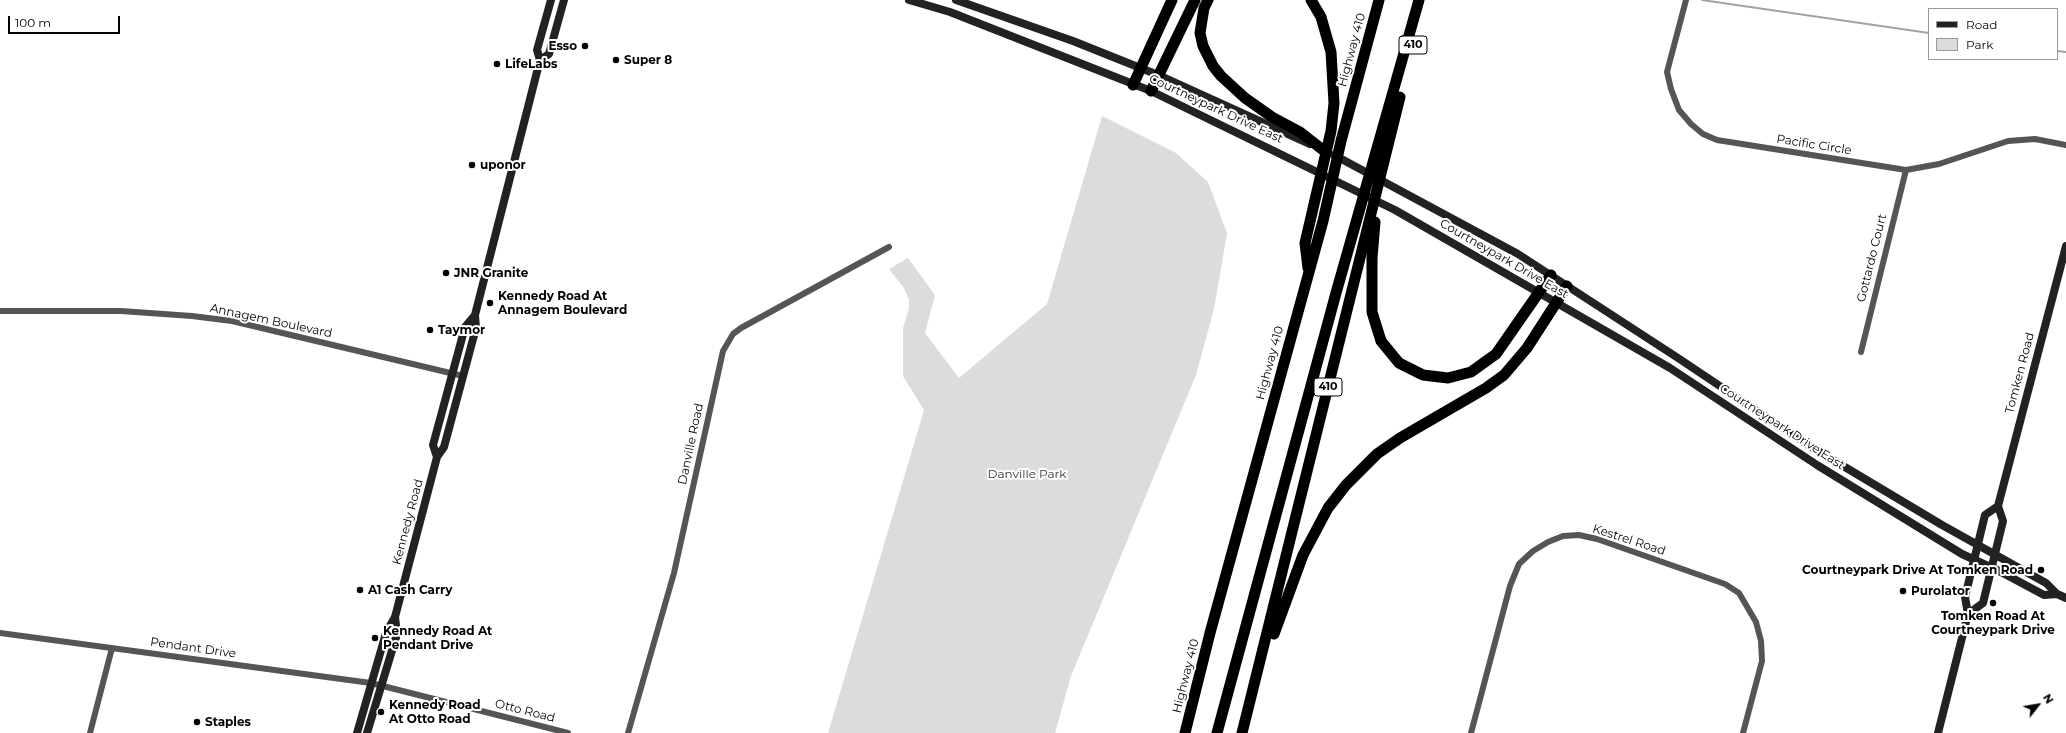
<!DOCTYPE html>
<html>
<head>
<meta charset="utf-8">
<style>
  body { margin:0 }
  #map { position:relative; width:2066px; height:733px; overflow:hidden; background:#fff; font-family:Montserrat,sans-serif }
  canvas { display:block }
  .legend { position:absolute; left:1928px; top:8px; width:130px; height:52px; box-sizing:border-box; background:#fff; border:1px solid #999; margin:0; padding:5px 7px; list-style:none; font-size:12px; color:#000 }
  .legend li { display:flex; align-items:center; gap:8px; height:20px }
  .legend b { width:20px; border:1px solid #999 }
  .north { position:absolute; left:2018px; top:685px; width:40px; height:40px; -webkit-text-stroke:3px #fff; paint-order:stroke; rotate:59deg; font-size:11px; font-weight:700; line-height:16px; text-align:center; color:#000 }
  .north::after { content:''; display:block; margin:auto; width:14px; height:18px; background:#000; clip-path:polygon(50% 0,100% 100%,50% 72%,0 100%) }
  .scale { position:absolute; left:8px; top:16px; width:112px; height:18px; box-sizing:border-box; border:2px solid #000; border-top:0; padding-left:5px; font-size:12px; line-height:14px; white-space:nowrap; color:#000; -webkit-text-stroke:3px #fff; paint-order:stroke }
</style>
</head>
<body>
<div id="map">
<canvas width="2066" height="733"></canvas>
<ul class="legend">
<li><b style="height:5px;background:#222"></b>Road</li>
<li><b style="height:11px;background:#dcdcdc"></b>Park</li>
</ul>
<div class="north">N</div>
<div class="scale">100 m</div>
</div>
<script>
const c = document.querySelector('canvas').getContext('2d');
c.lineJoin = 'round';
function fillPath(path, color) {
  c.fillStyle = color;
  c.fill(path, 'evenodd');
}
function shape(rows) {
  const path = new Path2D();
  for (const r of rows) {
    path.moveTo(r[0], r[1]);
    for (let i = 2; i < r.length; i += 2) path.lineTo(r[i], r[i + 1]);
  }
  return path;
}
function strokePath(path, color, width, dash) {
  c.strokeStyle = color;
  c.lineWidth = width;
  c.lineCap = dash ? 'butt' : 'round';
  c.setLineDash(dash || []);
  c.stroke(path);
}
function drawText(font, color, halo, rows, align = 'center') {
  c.font = font + ' Montserrat,sans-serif';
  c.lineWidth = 4;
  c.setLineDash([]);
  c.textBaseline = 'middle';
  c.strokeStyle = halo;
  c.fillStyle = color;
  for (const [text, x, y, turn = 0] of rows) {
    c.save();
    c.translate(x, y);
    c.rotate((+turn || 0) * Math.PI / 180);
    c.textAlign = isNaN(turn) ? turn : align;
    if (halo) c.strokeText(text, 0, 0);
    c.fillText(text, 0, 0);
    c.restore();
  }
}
fillPath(shape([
  [1102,116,1176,153,1208,182,1227,233,1214,309,1196,375,1071,676,1055,733,828,733,924,410,903,376,903,328,909,309,909,300,904,288,889,269,908,258,935,295,925,333,959,378,1047,304]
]), '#dcdcdc');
strokePath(shape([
  [1702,0,1929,33],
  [2057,51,2066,52]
]), '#a3a3a3', 2);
strokePath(shape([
  [1686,0,1667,72,1671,89,1679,110,1691,124,1703,134,1717,140,1906,170,1939,164,2008,141,2035,139,2066,145],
  [0,311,121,311,192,316,232,321,463,376],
  [1861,352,1906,170],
  [0,633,371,683,568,733],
  [90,733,112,648],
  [628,733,674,573,723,351,733,334,741,328,889,247],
  [1471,733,1510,586,1519,564,1533,551,1548,542,1563,536,1579,535,1597,539,1725,584,1739,593,1756,622,1761,641,1762,661,1743,733]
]), '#555', 6);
strokePath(shape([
  [909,0,950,12,1151,91,1395,210,1670,368,1817,465,1962,554,2001,572,2044,595,2057,594],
  [956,0,1073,41,1158,75,1310,144],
  [540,60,549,54,564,0],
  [1334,155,1518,254,1678,358,1808,445,1942,525,2046,583,2057,594,2066,598],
  [437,457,433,445,465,327,475,315],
  [1968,614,1983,603,2003,521,1998,506,2066,246],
  [357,733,386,633,395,617,437,457,444,447,476,328,475,315,540,60,537,50,551,0],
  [367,733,397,634,395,617],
  [1938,733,1968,614,1965,597,1985,515,1998,506]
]), '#222', 8);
strokePath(shape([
  [1208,0,1204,8,1200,33,1203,46,1213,66,1221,76,1245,98,1272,117,1300,132,1323,150],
  [1133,85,1172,0],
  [1151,91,1195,0],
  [1375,222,1372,258,1372,312,1381,341,1399,363,1423,375,1448,378,1471,372,1496,354,1551,275],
  [1308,268,1305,243,1331,131,1334,103,1331,52,1321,17,1311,0],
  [1274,634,1303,555,1328,508,1346,485,1377,454,1400,438,1486,388,1504,375,1527,348,1567,286],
  [1185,733,1210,633,1323,221,1341,141,1379,0],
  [1217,733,1336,293,1419,0],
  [1242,733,1400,97]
]), '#000', 11);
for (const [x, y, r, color] of [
  [585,46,4,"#000"],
  [616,60,4,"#000"],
  [497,64,4,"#000"],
  [472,165,4,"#000"],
  [446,273,4,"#000"],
  [490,303,4,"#000"],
  [430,330,4,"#000"],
  [2041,570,4,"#000"],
  [360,590,4,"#000"],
  [1903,591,4,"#000"],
  [1993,603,4,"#000"],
  [375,638,4,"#000"],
  [381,712,4,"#000"],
  [197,722,4,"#000"]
]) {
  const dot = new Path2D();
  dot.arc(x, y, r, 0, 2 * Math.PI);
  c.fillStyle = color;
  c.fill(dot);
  strokePath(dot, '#fff', 1.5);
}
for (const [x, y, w] of [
  [1413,45,28],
  [1328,387,28]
]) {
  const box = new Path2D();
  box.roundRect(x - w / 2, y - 9, w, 18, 3);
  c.fillStyle = '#fff';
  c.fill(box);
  strokePath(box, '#000', 1);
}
drawText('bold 11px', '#000', null, [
  ["410",1413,45],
  ["410",1328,387]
]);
drawText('bold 12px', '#000', '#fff', [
  ["Esso",577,46,"right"],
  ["Super 8",624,60],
  ["LifeLabs",505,64],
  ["uponor",480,165],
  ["JNR Granite",454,273],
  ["Kennedy Road At",498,296],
  ["Annagem Boulevard",498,310],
  ["Taymor",438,330],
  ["Courtneypark Drive At Tomken Road",2033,570,"right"],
  ["A1 Cash Carry",368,590],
  ["Purolator",1911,591],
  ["Tomken Road At",1993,616,"center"],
  ["Courtneypark Drive",1993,630,"center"],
  ["Kennedy Road At",383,631],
  ["Pendant Drive",383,645],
  ["Kennedy Road",389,705],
  ["At Otto Road",389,719],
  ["Staples",205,722]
], 'left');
drawText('12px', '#000', '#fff', [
  ["Highway 410",1352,50,-75],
  ["Courtneypark Drive East",1216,109,25],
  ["Pacific Circle",1814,145,9],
  ["Gottardo Court",1872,258,-76],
  ["Courtneypark Drive East",1504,259,30],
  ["Annagem Boulevard",271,321,12],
  ["Highway 410",1270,363,-75],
  ["Tomken Road",2020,373,-75],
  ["Courtneypark Drive East",1782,427,33],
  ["Danville Road",691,444,-78],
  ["Kennedy Road",408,522,-75],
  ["Kestrel Road",1629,540,18],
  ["Pendant Drive",193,648,8],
  ["Highway 410",1186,676,-76],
  ["Otto Road",525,711,14]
]);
drawText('12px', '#333', '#fff', [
  ["Danville Park",1027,474]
]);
</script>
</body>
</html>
